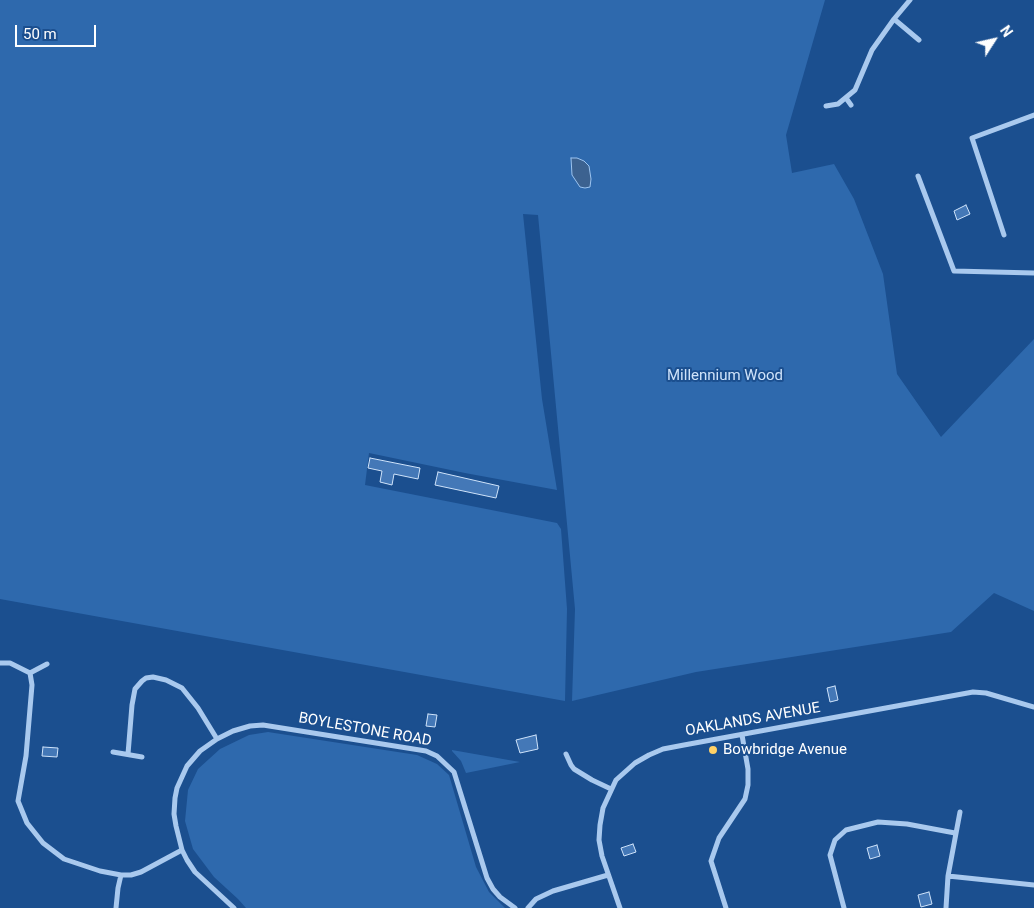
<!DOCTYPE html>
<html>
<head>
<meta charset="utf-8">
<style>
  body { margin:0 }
  #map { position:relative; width:1034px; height:908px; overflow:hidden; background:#1b4f8f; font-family:Roboto,sans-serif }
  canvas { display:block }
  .north { position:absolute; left:969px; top:15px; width:50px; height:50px; -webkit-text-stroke:4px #1b4f8f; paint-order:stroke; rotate:55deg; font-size:14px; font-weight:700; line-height:20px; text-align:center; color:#fff }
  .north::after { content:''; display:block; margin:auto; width:18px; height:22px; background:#fff; clip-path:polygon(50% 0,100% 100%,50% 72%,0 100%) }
  .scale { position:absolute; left:15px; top:25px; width:81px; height:22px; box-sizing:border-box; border:2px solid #fff; border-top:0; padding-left:6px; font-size:15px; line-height:18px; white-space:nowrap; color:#fff; -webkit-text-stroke:4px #1b4f8f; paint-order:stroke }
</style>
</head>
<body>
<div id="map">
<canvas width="1034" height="908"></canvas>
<div class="north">N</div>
<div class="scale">50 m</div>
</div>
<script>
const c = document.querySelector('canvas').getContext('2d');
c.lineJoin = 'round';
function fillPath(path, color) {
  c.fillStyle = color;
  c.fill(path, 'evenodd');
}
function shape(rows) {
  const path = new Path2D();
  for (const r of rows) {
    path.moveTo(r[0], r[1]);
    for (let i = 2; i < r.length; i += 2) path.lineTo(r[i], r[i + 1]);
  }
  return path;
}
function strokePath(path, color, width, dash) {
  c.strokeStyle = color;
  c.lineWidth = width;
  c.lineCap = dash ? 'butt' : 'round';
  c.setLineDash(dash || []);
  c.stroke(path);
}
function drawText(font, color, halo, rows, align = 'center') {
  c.font = font + ' Roboto,sans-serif';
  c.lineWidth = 4;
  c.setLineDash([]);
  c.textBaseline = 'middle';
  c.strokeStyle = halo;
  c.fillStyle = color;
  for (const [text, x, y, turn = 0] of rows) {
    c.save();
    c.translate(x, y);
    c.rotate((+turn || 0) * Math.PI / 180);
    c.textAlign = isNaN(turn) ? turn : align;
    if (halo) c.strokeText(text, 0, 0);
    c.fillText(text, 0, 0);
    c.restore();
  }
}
fillPath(shape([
  [0,0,825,0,786,135,792,173,834,164,854,199,883,274,897,374,941,437,1034,339,1034,611,994,593,951,632,696,672,572,701,575,609,538,215,523,214,542,399,557,490,465,473,369,453,365,485,557,523,561,529,567,609,565,701,0,599],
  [268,732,417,755,437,764,449,775,476,867,489,892,505,908,246,908,238,899,214,877,193,849,185,821,188,790,198,769,220,749,249,735],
  [452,751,452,750,520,762,466,773,461,761]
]), '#2e69ad');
const water = shape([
  [571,158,577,158,584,161,589,166,591,179,590,187,585,188,580,187,572,175,571,158]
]);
fillPath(water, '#3c6290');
strokePath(water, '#9cc4f0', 1);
const building = shape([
  [966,205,970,214,957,220,954,211,966,205],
  [370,458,420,468,418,479,394,474,392,485,380,482,382,471,368,468,370,458],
  [438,472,499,486,496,498,435,485,438,472],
  [835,686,838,700,830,702,827,688,835,686],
  [428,714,437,715,435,727,426,726,428,714],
  [536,735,538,749,520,753,516,740,536,735],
  [43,747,58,748,57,757,42,756,43,747],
  [633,844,636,852,624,856,621,848,633,844],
  [877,845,880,856,870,859,867,848,877,845],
  [929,892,932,904,921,907,918,895,929,892]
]);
fillPath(building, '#4478b7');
strokePath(building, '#cfe3fa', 1);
strokePath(shape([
  [894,19,919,40],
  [846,98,851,105],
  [826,106,838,104,855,90,872,50,894,19,910,0],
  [918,176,954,271,1034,273],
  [1004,235,972,138,1034,115],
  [0,663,10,663,30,673,32,685,26,756,18,801,27,823,43,843,64,859,100,871,121,875,131,875,141,872,182,850],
  [30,673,47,664],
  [113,752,142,757],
  [128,754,132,705,135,689,142,681,146,678,153,677,166,680,182,688,198,708,217,739],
  [566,754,571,765,574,769,592,780,611,789],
  [948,876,1034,885],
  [116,908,118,888,121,875],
  [234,908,195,872,187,860,182,850,176,826,174,814,175,798,177,788,187,766,200,751,217,739,233,731,250,726,263,725,426,751,437,756,454,772,487,878,493,889,500,897,515,908],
  [528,908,536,899,553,891,608,875],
  [620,908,602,856,599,840,600,825,603,808,616,780,635,763,649,755,663,749,684,745,973,692,986,693,1034,707],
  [726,908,711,861,719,838,745,799,748,785,748,769,742,735],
  [844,908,830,855,835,840,846,830,878,822,907,824,955,833],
  [946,908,948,876,960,812]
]), '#a9c9ee', 5);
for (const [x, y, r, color] of [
  [713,750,5,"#ffd166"]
]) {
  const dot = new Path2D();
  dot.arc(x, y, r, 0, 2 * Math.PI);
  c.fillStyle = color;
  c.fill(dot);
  strokePath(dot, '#1b4f8f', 2);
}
drawText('15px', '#cfe3fa', '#1b4f8f', [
  ["Millennium Wood",725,376]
]);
drawText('15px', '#fff', '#1b4f8f', [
  ["OAKLANDS AVENUE",753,720,-10],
  ["BOYLESTONE ROAD",365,730,10]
]);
drawText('15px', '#fff', '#1b4f8f', [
  ["Bowbridge Avenue",723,750]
], 'left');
</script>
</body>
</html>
